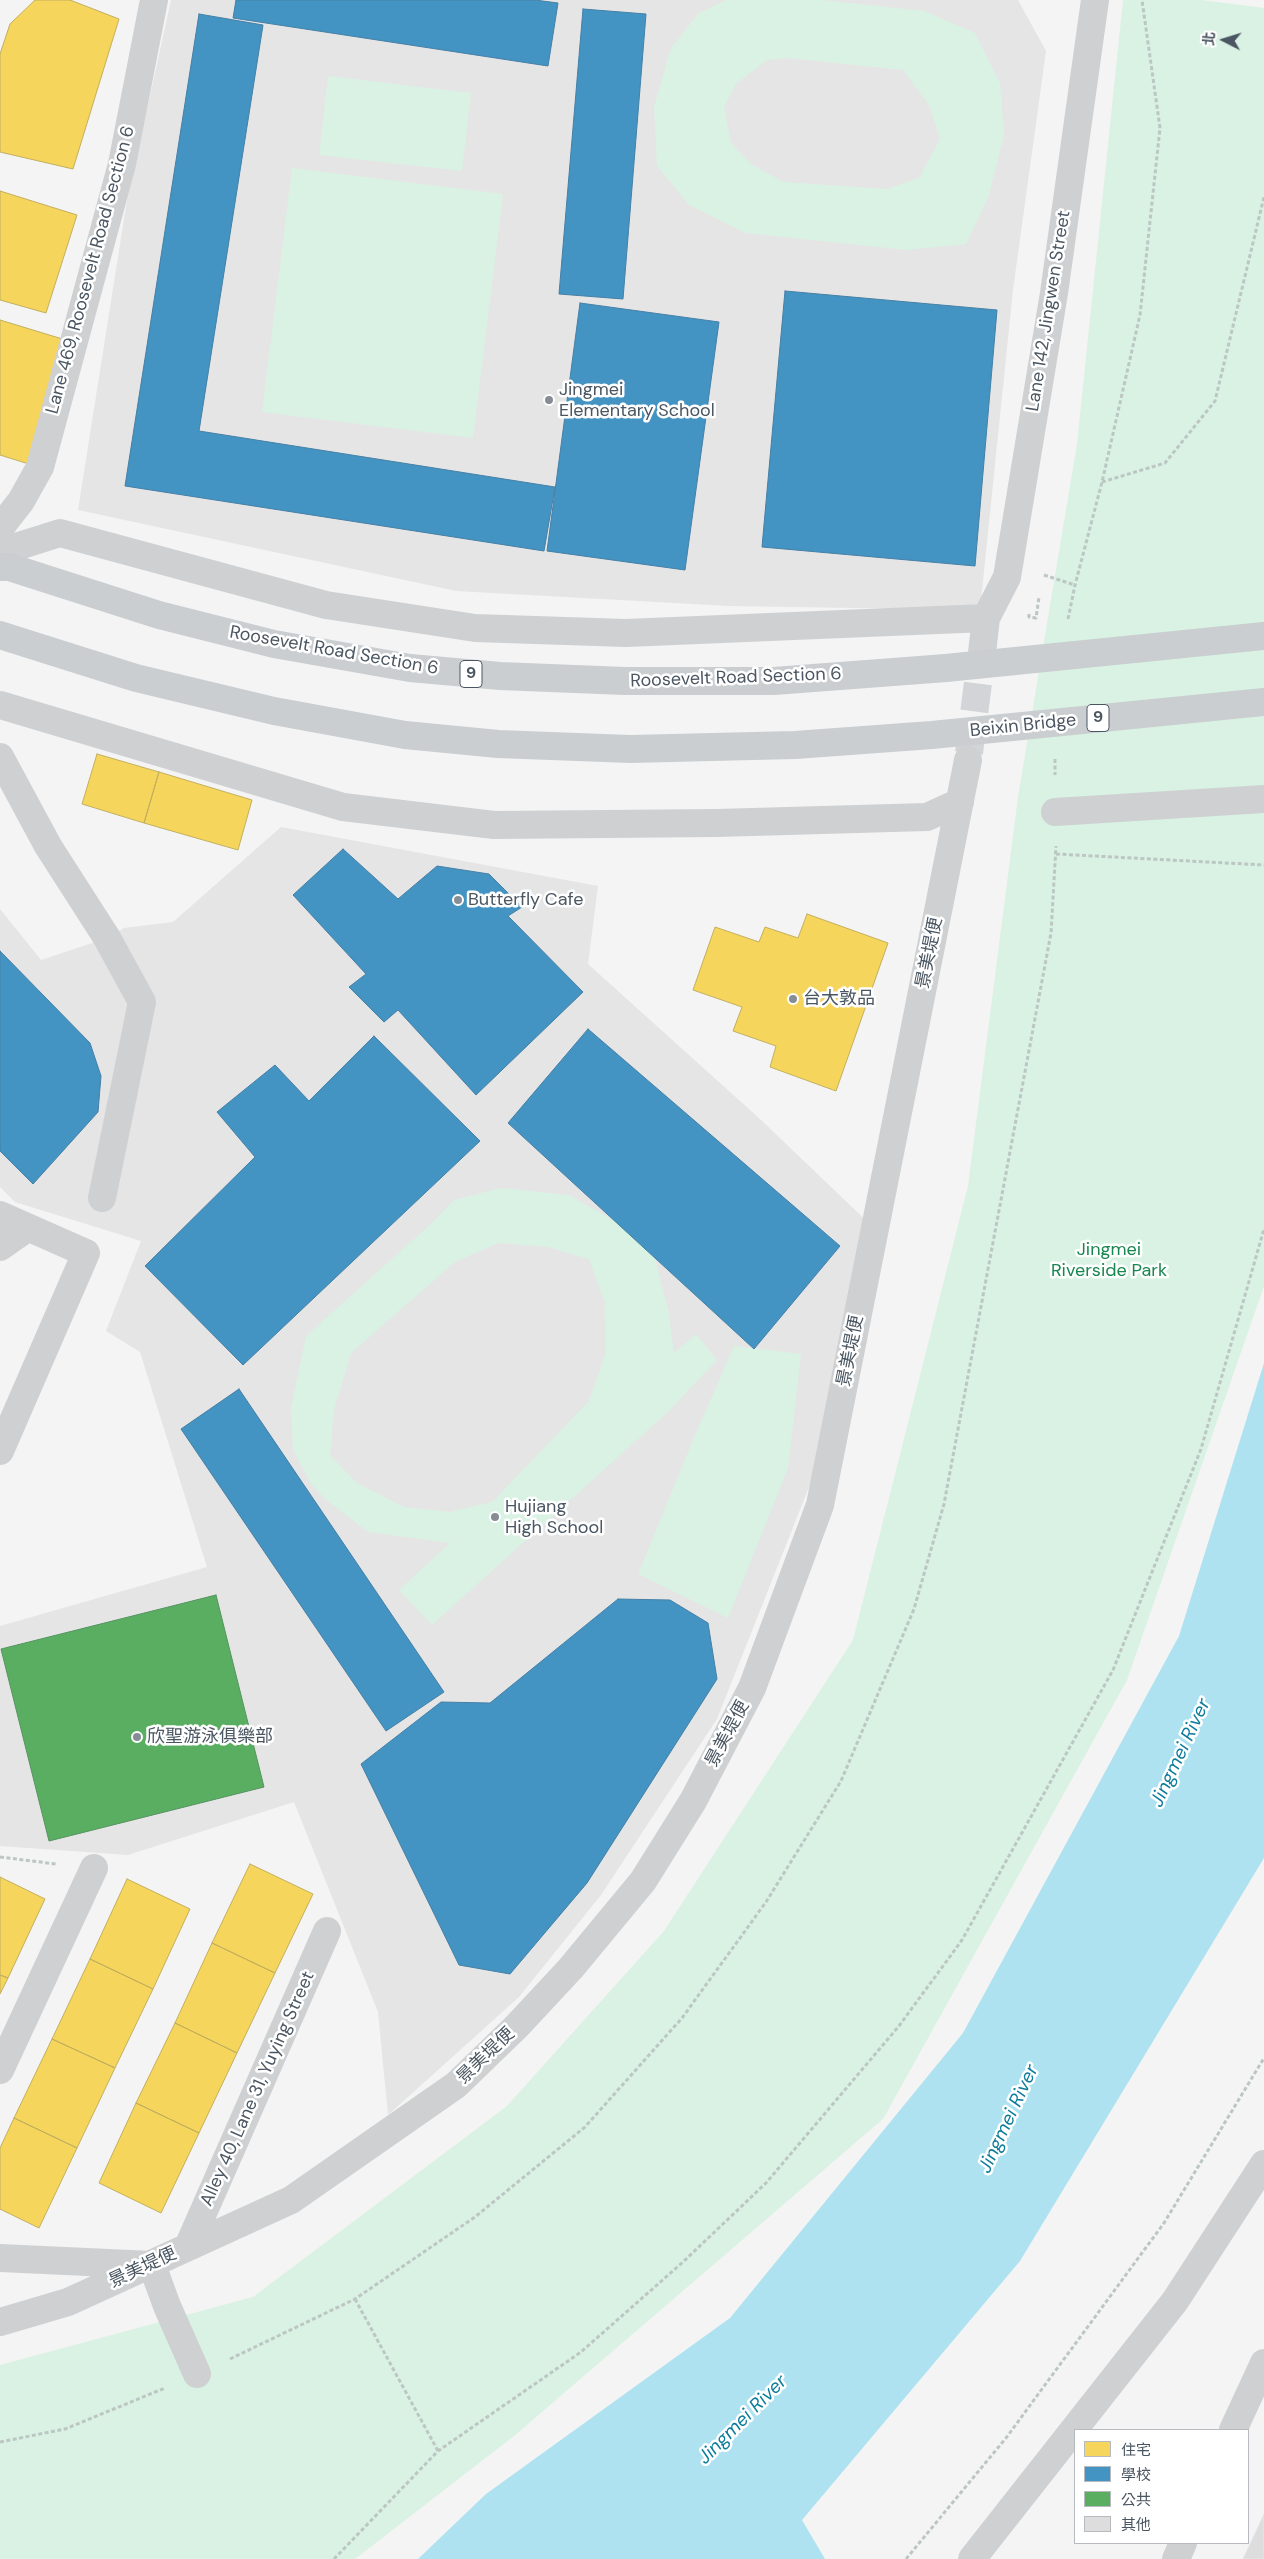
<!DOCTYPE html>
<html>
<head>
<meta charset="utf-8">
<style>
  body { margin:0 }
  #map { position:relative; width:1264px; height:2559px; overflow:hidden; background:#f4f4f4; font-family:"DM Sans","Noto Sans TC",sans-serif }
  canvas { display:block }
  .legend { position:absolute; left:1074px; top:2429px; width:175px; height:115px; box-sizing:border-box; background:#fff; border:1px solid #b7bbc0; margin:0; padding:6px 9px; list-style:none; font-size:15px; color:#4a5661 }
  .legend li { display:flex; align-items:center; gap:10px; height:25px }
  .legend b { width:25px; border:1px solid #b7bbc0 }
  .north { position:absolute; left:1199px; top:15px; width:50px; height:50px; -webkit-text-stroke:4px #fff; paint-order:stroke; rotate:275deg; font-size:14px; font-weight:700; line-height:20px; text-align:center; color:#4a5661 }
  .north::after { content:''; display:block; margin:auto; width:18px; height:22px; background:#4a5661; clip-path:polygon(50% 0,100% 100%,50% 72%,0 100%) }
</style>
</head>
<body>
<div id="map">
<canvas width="1264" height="2559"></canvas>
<ul class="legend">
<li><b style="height:14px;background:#f6d55c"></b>住宅</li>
<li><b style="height:14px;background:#4393c3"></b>學校</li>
<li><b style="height:14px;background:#5aae61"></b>公共</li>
<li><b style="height:14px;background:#ddddde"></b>其他</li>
</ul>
<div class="north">北</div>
</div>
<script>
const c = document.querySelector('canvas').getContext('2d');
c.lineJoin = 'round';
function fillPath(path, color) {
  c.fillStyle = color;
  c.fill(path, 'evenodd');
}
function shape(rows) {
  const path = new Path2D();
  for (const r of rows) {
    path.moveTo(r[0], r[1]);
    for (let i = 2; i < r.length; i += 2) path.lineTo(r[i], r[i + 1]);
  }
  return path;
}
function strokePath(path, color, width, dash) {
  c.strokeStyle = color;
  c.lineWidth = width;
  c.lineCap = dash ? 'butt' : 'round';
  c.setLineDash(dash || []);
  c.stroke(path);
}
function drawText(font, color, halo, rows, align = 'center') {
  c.font = font + ' "DM Sans","Noto Sans TC",sans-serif';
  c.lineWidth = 5;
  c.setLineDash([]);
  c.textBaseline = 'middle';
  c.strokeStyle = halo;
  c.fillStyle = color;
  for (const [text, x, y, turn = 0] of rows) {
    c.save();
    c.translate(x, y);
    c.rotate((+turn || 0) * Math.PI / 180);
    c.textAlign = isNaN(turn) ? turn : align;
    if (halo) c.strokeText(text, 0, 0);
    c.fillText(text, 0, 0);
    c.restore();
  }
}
fillPath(shape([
  [171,0,1018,0,1046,51,1013,290,980,610,729,606,456,591,78,510,127,200],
  [281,827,598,886,588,964,760,1119,874,1228,817,1467,717,1719,601,1895,519,1997,388,2115,378,2012,294,1802,128,1855,0,1846,0,1626,207,1567,140,1352,106,1331,141,1241,15,1202,0,1187,0,909,41,960,107,938,124,928,173,922]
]), '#e6e5e6');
fillPath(shape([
  [726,0,822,0,924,11,975,33,1000,83,1004,135,988,198,966,244,907,250,745,233,689,205,657,166,654,107,671,48,698,14],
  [788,58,903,70,929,105,940,139,919,178,887,189,783,182,751,164,731,143,724,107,736,84,767,60],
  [1123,0,1202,0,1264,8,1264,1286,1127,1680,883,2119,514,2436,355,2559,0,2559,0,2365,253,2297,507,2106,664,1931,853,1640,968,1186,1018,797,1077,444],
  [328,76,471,93,462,171,319,155],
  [292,168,503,194,473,438,262,412],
  [501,1188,569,1195,623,1226,655,1259,668,1309,674,1353,696,1334,717,1360,669,1411,432,1625,399,1590,450,1543,368,1532,325,1499,312,1485,293,1450,291,1408,306,1336,434,1221,454,1200],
  [498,1243,548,1247,589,1259,605,1303,606,1352,589,1401,492,1502,449,1512,404,1507,357,1483,330,1455,334,1410,351,1353,455,1262],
  [734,1346,801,1354,788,1468,728,1618,638,1574,693,1440]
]), '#d9f2e3');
fillPath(shape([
  [1264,1363,1264,1858,1020,2261,802,2520,825,2559,418,2559,486,2494,730,2318,963,2033,1179,1636]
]), '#aee2f0');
const homes = shape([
  [35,0,70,0,119,19,73,169,0,152,0,54,10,24,35,0],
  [0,191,77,215,46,313,0,300,0,191],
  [0,320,69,341,32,465,0,455,0,320],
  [97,754,159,772,144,823,82,804,97,754],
  [159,772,252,800,238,850,144,823,159,772],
  [807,914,888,943,836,1091,770,1067,776,1046,733,1031,742,1007,693,990,715,927,759,942,765,927,798,938,807,914],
  [250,1864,313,1894,275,1973,212,1943,250,1864],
  [0,1877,45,1899,8,1978,0,1975,0,1877],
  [127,1879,190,1909,153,1989,90,1959,127,1879],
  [212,1943,275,1973,237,2053,175,2023,212,1943],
  [90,1959,153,1989,115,2068,52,2039,90,1959],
  [0,1975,8,1978,0,1994,0,1975],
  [175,2023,237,2053,199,2133,136,2103,175,2023],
  [52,2039,115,2068,77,2148,14,2118,52,2039],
  [136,2103,199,2133,161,2213,99,2183,136,2103],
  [14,2118,77,2148,39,2228,0,2209,0,2148,14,2118]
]);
fillPath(homes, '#f6d55c');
strokePath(homes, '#c2af5e', 1);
const schools = shape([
  [236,0,535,0,558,3,548,66,233,18,236,0],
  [583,9,646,14,623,299,559,294,583,9],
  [199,14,263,25,199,431,555,487,544,551,125,486,199,14],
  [785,291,997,310,975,566,762,547,785,291],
  [580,303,719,322,685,570,547,551,580,303],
  [343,849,398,899,437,866,489,874,522,907,508,916,583,992,476,1095,398,1010,384,1022,349,987,366,974,293,895,343,849],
  [0,951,90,1043,101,1076,98,1112,33,1184,0,1151,0,951],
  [588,1029,840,1246,754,1349,508,1123,588,1029],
  [374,1036,480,1141,243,1365,145,1266,255,1157,217,1112,275,1065,309,1101,374,1036],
  [239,1389,444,1692,386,1731,181,1429,239,1389],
  [618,1599,670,1600,708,1623,717,1679,587,1883,510,1974,459,1965,361,1764,441,1702,490,1703,618,1599]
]);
fillPath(schools, '#4393c3');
strokePath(schools, '#4581a6', 1);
const public = shape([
  [216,1595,264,1787,49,1841,1,1649,216,1595]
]);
fillPath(public, '#5aae61');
strokePath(public, '#559461', 1);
const building = shape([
  [1264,2514,1264,2559,1243,2559,1264,2514]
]);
fillPath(building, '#ddddde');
strokePath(building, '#e5e6e7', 1);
strokePath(shape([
  [969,753,983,644]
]), '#d2d4d7', 28, [28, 14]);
strokePath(shape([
  [1102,482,1165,463,1215,401,1264,197],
  [1044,575,1075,585],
  [1029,614,1029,617,1036,618,1039,597],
  [1068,619,1075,585,1102,482,1140,315,1160,128,1142,0],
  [1055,759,1055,775],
  [1056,854,1264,865],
  [0,1857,56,1864],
  [355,2299,438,2451],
  [230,2359,355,2299,475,2217,585,2127,682,2018,766,1902,841,1781,914,1609,944,1504,1051,933,1056,846],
  [0,2442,65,2429,165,2388],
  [334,2559,438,2451,581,2352,683,2262,766,2183,899,2026,962,1940,1113,1670,1201,1449,1264,1229],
  [906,2559,1006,2438,1164,2223,1264,2058]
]), '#bcc7c4', 3, [4, 2.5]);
strokePath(shape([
  [0,528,21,501,40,467,122,164,154,0],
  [0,552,60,533,326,605,475,628,626,633,986,618],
  [983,644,986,618,1007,577,1054,293,1095,0],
  [0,705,343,807,494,825,717,823,927,817,960,802],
  [0,757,48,846,107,938,142,1002,102,1198],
  [1055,812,1264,799],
  [0,1215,86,1253,0,1451],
  [0,1247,27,1228],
  [0,2070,94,1868],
  [188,2247,327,1931],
  [0,2258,152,2265,167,2306,197,2374],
  [0,2322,68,2302,291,2200,456,2085,517,2026,571,1968,643,1881,693,1801,752,1688,820,1505,968,760],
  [1233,2430,1264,2363],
  [972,2559,1175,2301,1264,2164],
  [1176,2559,1183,2543]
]), '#ced0d2', 28);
strokePath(shape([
  [0,567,9,567,159,615,274,644,410,668,500,676,625,681,774,681,946,668]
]), '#caced1', 28);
strokePath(shape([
  [0,635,136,678,274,711,405,735,498,744,630,749,795,745,932,735,1264,702],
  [946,668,1264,636]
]), '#caced1', 28);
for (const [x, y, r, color] of [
  [549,400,5,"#868d94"],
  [458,900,5,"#868d94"],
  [793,999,5,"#868d94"],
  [495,1517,5,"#868d94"],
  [137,1737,5,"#868d94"]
]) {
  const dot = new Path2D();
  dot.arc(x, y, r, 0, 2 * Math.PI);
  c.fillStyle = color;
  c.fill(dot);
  strokePath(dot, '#fff', 2);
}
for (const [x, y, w] of [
  [471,674,22],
  [1098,718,22]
]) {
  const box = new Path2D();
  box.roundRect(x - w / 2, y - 13.5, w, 27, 4);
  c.fillStyle = '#fff';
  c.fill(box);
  strokePath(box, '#4a5661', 1);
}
drawText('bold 16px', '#4a5661', null, [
  ["9",471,674],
  ["9",1098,718]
]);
drawText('18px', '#4a5661', '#fff', [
  ["Lane 469, Roosevelt Road Section 6",91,270,-75],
  ["Lane 142, Jingwen Street",1049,311,-81],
  ["Roosevelt Road Section 6",334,651,10],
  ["Roosevelt Road Section 6",736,678,-2],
  ["Beixin Bridge",1023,726,-6],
  ["景美堤便",930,953,-79],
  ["景美堤便",851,1351,-79],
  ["景美堤便",728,1734,-62],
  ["景美堤便",486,2056,-44],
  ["Alley 40, Lane 31, Yuying Street",258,2089,-66],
  ["景美堤便",143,2268,-25]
]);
drawText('18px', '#4a5661', '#fff', [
  ["Jingmei",559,390],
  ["Elementary School",559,411],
  ["Butterfly Cafe",468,900],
  ["台大敦品",803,999],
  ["Hujiang",505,1507],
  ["High School",505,1528],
  ["欣聖游泳俱樂部",147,1737]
], 'left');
drawText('18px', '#17864f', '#fff', [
  ["Jingmei",1109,1250],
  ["Riverside Park",1109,1271]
]);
drawText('italic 19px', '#0c7c9b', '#fff', [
  ["Jingmei River",1181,1753,-65],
  ["Jingmei River",1009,2119,-65],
  ["Jingmei River",743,2420,-45]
]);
</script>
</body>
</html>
